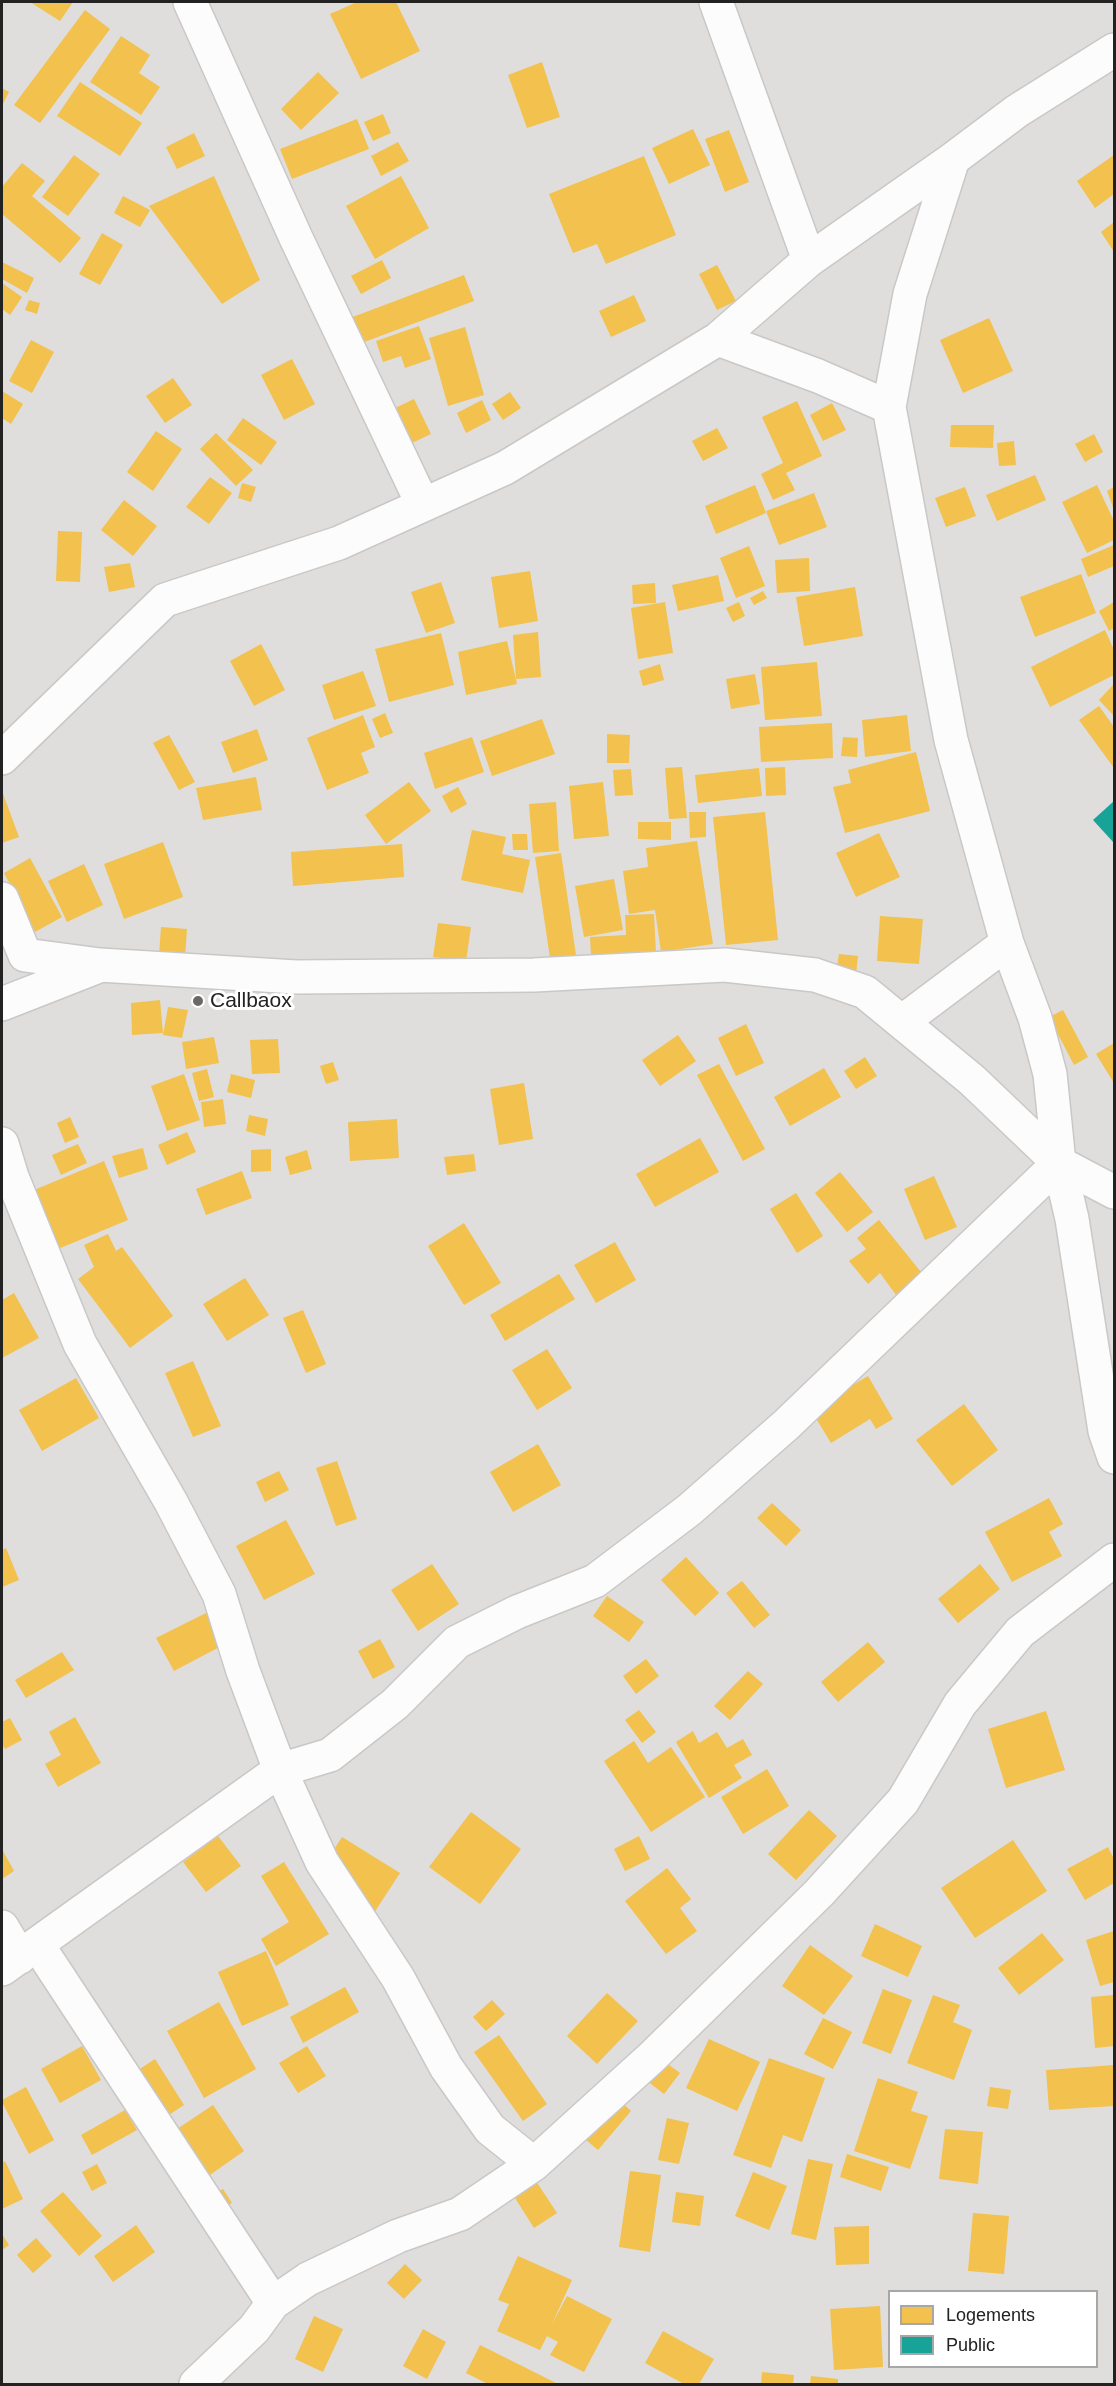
<!DOCTYPE html>
<html>
<head>
<meta charset="utf-8">
<style>
  body { margin:0 }
  #map { position:relative; width:1116px; height:2386px; overflow:hidden; background:#f0eeeb; font-family:Arial,sans-serif }
  canvas { display:block }
  .frame { position:absolute; inset:0; border:3px solid #222; pointer-events:none }
  .legend { position:absolute; left:888px; top:2290px; width:210px; height:78px; box-sizing:border-box; background:#fff; border:2px solid #a7a7a7; margin:0; padding:8px 10px; list-style:none; font-size:18px; color:#222 }
  .legend li { display:flex; align-items:center; gap:12px; height:30px }
  .legend b { width:30px; border:2px solid #a7a7a7 }
</style>
</head>
<body>
<div id="map">
<canvas width="1116" height="2386"></canvas>
<div class="frame"></div>
<ul class="legend">
<li><b style="height:16px;background:#f2c14e"></b>Logements</li>
<li><b style="height:16px;background:#17a398"></b>Public</li>
</ul>
</div>
<script>
const c = document.querySelector('canvas').getContext('2d');
c.lineJoin = 'round';
function fillPath(path, color) {
  c.fillStyle = color;
  c.fill(path, 'evenodd');
}
function shape(rows) {
  const path = new Path2D();
  for (const r of rows) {
    path.moveTo(r[0], r[1]);
    for (let i = 2; i < r.length; i += 2) path.lineTo(r[i], r[i + 1]);
  }
  return path;
}
function strokePath(path, color, width, dash) {
  c.strokeStyle = color;
  c.lineWidth = width;
  c.lineCap = dash ? 'butt' : 'round';
  c.setLineDash(dash || []);
  c.stroke(path);
}
function drawText(font, color, halo, rows, align = 'center') {
  c.font = font + ' Arial,sans-serif';
  c.lineWidth = 6;
  c.setLineDash([]);
  c.textBaseline = 'middle';
  c.strokeStyle = halo;
  c.fillStyle = color;
  for (const [text, x, y, turn = 0] of rows) {
    c.save();
    c.translate(x, y);
    c.rotate((+turn || 0) * Math.PI / 180);
    c.textAlign = isNaN(turn) ? turn : align;
    if (halo) c.strokeText(text, 0, 0);
    c.fillText(text, 0, 0);
    c.restore();
  }
}
fillPath(shape([
  [2,2,1114,2,1114,2384,2,2384],
  [890,2292,1096,2292,1096,2366,890,2366]
]), '#dfdedc');
fillPath(shape([
  [30,2,73,2,60,21],
  [357,2,396,2,420,51,361,79,330,14],
  [85,10,110,29,40,123,14,105],
  [121,36,150,55,139,73,160,87,141,115,90,82],
  [542,62,560,117,527,128,508,75],
  [318,72,339,93,301,130,281,109],
  [80,82,142,123,120,156,57,116],
  [2,88,9,92,2,106],
  [383,114,391,133,373,141,364,122],
  [357,119,369,149,292,179,280,149],
  [693,129,710,165,669,184,652,148],
  [729,130,749,182,725,192,705,139],
  [194,133,205,156,177,169,166,147],
  [398,142,409,161,381,176,371,156],
  [74,155,100,174,68,216,42,197],
  [1114,155,1114,194,1095,208,1077,181],
  [644,156,676,235,606,264,597,244,573,253,549,194],
  [22,163,45,181,32,196,81,238,60,263,2,214,2,187],
  [214,176,260,280,222,304,149,206],
  [401,176,429,228,375,259,346,206],
  [123,196,150,210,140,227,114,213],
  [1114,222,1114,252,1101,232],
  [102,233,123,245,100,285,79,274],
  [382,260,391,278,361,294,351,276],
  [2,262,34,278,27,293,2,279],
  [717,265,736,301,717,310,699,274],
  [464,275,474,301,359,344,350,318],
  [2,283,22,297,10,315,2,309],
  [634,295,646,321,611,337,599,311],
  [29,300,40,303,37,314,25,310],
  [989,318,1013,371,963,393,940,340],
  [419,326,431,359,405,368,401,356,383,362,376,341],
  [465,327,484,395,448,406,429,338],
  [31,340,54,352,32,393,9,381],
  [292,359,315,404,284,420,261,375],
  [173,378,192,405,165,423,146,396],
  [2,391,23,404,11,424,2,418],
  [510,392,521,408,503,420,492,404],
  [414,399,431,434,410,444,393,409],
  [482,400,491,420,466,433,457,413],
  [797,401,822,456,786,473,795,490,773,500,761,474,783,463,762,417],
  [832,403,846,430,823,441,810,415],
  [243,418,277,442,261,465,227,440],
  [951,425,994,425,993,448,950,447],
  [717,428,728,448,703,461,692,441],
  [156,431,182,449,153,491,127,472],
  [216,433,253,470,236,486,200,449],
  [1094,434,1103,452,1085,462,1075,444],
  [1014,441,1016,465,999,466,997,443],
  [1035,475,1046,500,997,521,986,495],
  [210,477,232,493,209,524,186,507],
  [242,483,256,487,251,502,238,498],
  [755,485,766,513,716,534,705,506],
  [1097,485,1114,521,1114,540,1087,553,1062,502],
  [965,487,976,516,946,527,935,498],
  [1114,487,1114,510,1107,491],
  [814,493,827,527,779,545,766,511],
  [124,500,157,526,133,556,101,530],
  [58,531,82,532,80,582,56,581],
  [1114,545,1114,566,1088,577,1081,559],
  [749,546,765,586,736,598,720,558],
  [809,558,810,591,777,593,775,560],
  [130,563,135,587,109,592,104,567],
  [530,571,538,621,499,628,491,577],
  [1081,574,1096,613,1035,637,1020,597],
  [718,575,724,601,678,611,672,585],
  [441,582,455,623,426,633,411,592],
  [655,583,656,603,633,604,632,585],
  [855,587,863,636,804,646,796,597],
  [763,591,767,598,754,605,750,598],
  [665,602,673,653,638,659,631,608],
  [739,602,745,616,733,622,726,608],
  [1114,602,1114,628,1109,631,1099,611],
  [1105,630,1114,650,1114,675,1050,707,1031,667],
  [538,632,541,677,516,679,513,635],
  [441,633,454,685,389,702,375,649],
  [507,641,517,684,466,695,458,652],
  [261,644,285,690,254,706,230,661],
  [817,662,822,716,765,720,761,667],
  [660,664,664,680,643,686,639,671],
  [363,671,376,706,334,720,322,685],
  [755,674,760,704,731,709,726,679],
  [1114,684,1114,716,1099,700],
  [1099,706,1114,727,1114,768,1079,720],
  [385,713,393,733,380,738,372,719],
  [363,715,375,747,361,753,369,773,327,790,307,738],
  [907,715,911,751,865,757,862,720],
  [542,719,555,754,492,776,480,741],
  [832,723,833,758,761,762,759,727],
  [257,729,268,760,233,773,221,742],
  [607,734,630,735,629,763,607,763],
  [169,735,195,782,179,790,153,743],
  [472,737,484,772,435,789,424,753],
  [843,737,858,738,857,757,841,756],
  [916,752,930,811,845,833,833,787,851,783,848,770],
  [682,767,687,818,669,819,665,768],
  [785,767,786,795,766,796,765,768],
  [759,768,762,796,698,803,695,775],
  [631,769,633,795,615,796,613,770],
  [256,777,262,810,203,820,196,788],
  [409,782,431,811,386,844,365,815],
  [603,782,609,836,574,839,569,786],
  [458,787,467,804,451,813,442,796],
  [2,791,19,837,2,843],
  [556,802,559,851,533,853,529,804],
  [689,812,706,812,706,837,690,838],
  [765,812,778,940,726,945,713,817],
  [638,822,671,822,671,840,638,839],
  [472,830,506,837,502,854,530,860,523,893,461,880],
  [879,833,900,877,856,897,836,853],
  [512,834,527,834,528,850,513,850],
  [697,841,713,944,661,952,655,910,629,914,623,871,648,867,646,848],
  [163,842,183,897,124,919,104,864],
  [402,844,404,877,293,886,291,852],
  [561,853,576,955,550,958,535,857],
  [30,858,62,917,35,932,4,873],
  [84,864,103,905,67,922,48,881],
  [614,879,623,930,584,937,575,886],
  [654,914,656,953,591,955,590,937,626,935,625,915],
  [880,916,923,919,919,964,877,961],
  [438,923,471,927,466,961,433,957],
  [161,927,187,929,185,957,159,955],
  [839,954,858,956,856,974,836,972],
  [160,1000,163,1033,132,1035,131,1003],
  [168,1007,188,1010,182,1038,163,1035],
  [1063,1010,1088,1057,1074,1065,1049,1017],
  [746,1024,764,1063,736,1076,718,1038],
  [678,1035,696,1061,660,1086,642,1060],
  [214,1037,219,1063,186,1069,182,1042],
  [278,1039,280,1073,252,1074,250,1040],
  [1114,1043,1114,1083,1096,1054],
  [865,1057,877,1076,856,1089,844,1071],
  [333,1062,339,1080,326,1084,320,1066],
  [719,1064,765,1149,743,1161,697,1075],
  [824,1068,841,1097,790,1126,774,1097],
  [207,1069,214,1097,199,1101,192,1073],
  [184,1074,200,1120,167,1131,151,1086],
  [231,1074,255,1080,251,1098,227,1092],
  [524,1083,533,1139,499,1145,490,1089],
  [223,1099,226,1124,204,1127,201,1102],
  [249,1115,268,1119,265,1136,246,1131],
  [70,1117,79,1137,65,1143,57,1123],
  [397,1119,399,1158,350,1161,348,1122],
  [187,1132,196,1152,167,1165,158,1145],
  [700,1138,719,1172,655,1207,636,1174],
  [78,1144,87,1163,61,1175,52,1155],
  [143,1148,148,1169,119,1178,112,1156],
  [271,1149,271,1171,251,1172,251,1150],
  [307,1150,312,1169,290,1175,285,1157],
  [474,1154,476,1171,447,1175,444,1157],
  [104,1161,128,1220,58,1249,34,1190],
  [242,1171,252,1198,206,1215,196,1189],
  [840,1172,873,1212,847,1232,815,1193],
  [934,1176,957,1227,925,1240,904,1189],
  [796,1193,823,1236,797,1253,770,1209],
  [879,1220,925,1277,899,1299,880,1273,868,1284,849,1261,866,1249,857,1238],
  [464,1223,501,1283,464,1305,428,1246],
  [108,1234,116,1251,122,1247,173,1316,130,1348,78,1279,94,1267,84,1245],
  [615,1242,636,1280,596,1303,574,1265],
  [559,1274,575,1299,505,1341,490,1315],
  [245,1278,269,1315,227,1341,203,1304],
  [14,1293,39,1338,2,1358,2,1300],
  [303,1310,326,1364,306,1373,283,1318],
  [547,1349,572,1388,537,1410,512,1370],
  [193,1361,221,1426,193,1437,165,1373],
  [868,1376,893,1419,876,1429,870,1419,831,1443,811,1410],
  [76,1378,99,1418,42,1451,19,1410],
  [964,1404,998,1450,952,1486,916,1440],
  [538,1444,561,1485,513,1512,490,1472],
  [337,1461,357,1519,336,1526,316,1468],
  [279,1471,289,1490,265,1502,256,1482],
  [1049,1498,1063,1524,1049,1532,1062,1556,1012,1582,985,1532],
  [772,1503,801,1530,786,1546,757,1518],
  [286,1520,315,1574,264,1600,236,1546],
  [6,1548,19,1580,2,1587,2,1550],
  [686,1557,719,1593,695,1616,661,1580],
  [432,1564,459,1604,418,1631,391,1590],
  [980,1564,1000,1589,958,1623,938,1599],
  [742,1581,770,1615,754,1628,726,1593],
  [607,1596,644,1622,629,1642,593,1616],
  [210,1611,227,1643,174,1671,156,1638],
  [380,1639,395,1667,373,1679,358,1651],
  [868,1642,885,1662,838,1702,821,1682],
  [62,1652,74,1670,26,1698,15,1680],
  [646,1659,659,1676,636,1694,623,1676],
  [748,1671,763,1684,730,1720,714,1706],
  [639,1710,656,1732,642,1743,625,1720],
  [1046,1711,1065,1770,1006,1788,988,1729],
  [75,1717,101,1763,58,1787,45,1764,61,1755,49,1732],
  [10,1718,22,1740,5,1749,2,1744,2,1722],
  [693,1731,699,1743,717,1732,727,1748,743,1739,752,1755,734,1765,742,1778,709,1798,676,1742],
  [634,1741,648,1763,671,1747,705,1797,651,1832,604,1761],
  [767,1769,789,1806,743,1834,721,1797],
  [809,1810,837,1836,796,1880,768,1854],
  [471,1812,521,1849,480,1904,429,1867],
  [218,1836,241,1866,206,1892,183,1862],
  [639,1836,650,1859,625,1871,614,1849],
  [342,1837,400,1873,372,1916,315,1879],
  [1013,1840,1047,1891,975,1938,941,1888],
  [1108,1847,1114,1859,1114,1883,1085,1900,1067,1869],
  [2,1849,14,1871,2,1879],
  [284,1862,329,1934,276,1966,261,1939,289,1922,261,1876],
  [667,1868,691,1899,680,1908,697,1931,666,1954,625,1901],
  [875,1924,922,1946,908,1977,861,1956],
  [1114,1931,1114,1982,1100,1986,1086,1940],
  [1042,1933,1064,1960,1019,1995,998,1968],
  [810,1945,853,1976,824,2015,782,1986],
  [266,1951,289,2005,242,2026,218,1972],
  [345,1987,359,2012,303,2043,290,2017],
  [883,1989,912,2000,891,2054,862,2043],
  [607,1993,638,2021,597,2064,567,2036],
  [933,1995,960,2005,953,2022,972,2030,954,2080,907,2063],
  [1114,1995,1114,2046,1095,2048,1091,1997],
  [492,2000,505,2014,486,2031,473,2017],
  [219,2002,256,2069,204,2098,167,2031],
  [823,2018,852,2032,833,2069,804,2054],
  [499,2035,547,2104,523,2121,474,2052],
  [709,2039,760,2062,737,2111,686,2088],
  [82,2046,101,2080,60,2103,41,2069],
  [307,2046,326,2076,298,2093,279,2063],
  [646,2048,680,2073,664,2094,630,2068],
  [769,2058,825,2078,802,2142,783,2135,771,2168,733,2155],
  [155,2059,184,2105,158,2122,129,2076],
  [1114,2065,1114,2106,1049,2110,1046,2070],
  [878,2078,918,2092,911,2111,928,2116,910,2169,854,2151],
  [26,2087,54,2140,29,2154,2,2102,2,2100],
  [990,2087,1011,2090,1008,2109,987,2106],
  [614,2095,631,2111,598,2150,579,2134],
  [213,2105,244,2151,197,2184,165,2137],
  [125,2110,137,2130,92,2155,81,2135],
  [667,2118,689,2123,679,2164,658,2160],
  [945,2129,983,2132,978,2184,939,2179],
  [847,2154,889,2167,881,2191,840,2177],
  [808,2159,833,2164,816,2240,791,2234],
  [5,2161,23,2199,2,2209,2,2163],
  [97,2164,107,2183,92,2191,82,2172],
  [630,2171,661,2175,650,2252,619,2247],
  [753,2172,787,2186,769,2230,735,2216],
  [532,2175,557,2213,534,2228,510,2190],
  [223,2189,232,2203,217,2211,208,2197],
  [63,2192,102,2236,79,2256,40,2211],
  [676,2192,704,2196,700,2226,672,2222],
  [973,2213,1009,2216,1004,2274,968,2271],
  [136,2225,155,2252,113,2282,94,2256],
  [869,2226,869,2264,836,2265,834,2227],
  [2,2234,9,2245,2,2250],
  [36,2238,52,2256,33,2273,17,2255],
  [518,2256,572,2280,552,2324,567,2296,612,2319,584,2372,550,2355,558,2342,547,2336,540,2350,497,2331,509,2304,498,2300],
  [405,2264,422,2280,404,2299,387,2283],
  [880,2306,883,2367,834,2370,830,2309],
  [314,2316,343,2329,323,2372,295,2359],
  [423,2329,446,2342,427,2379,403,2366],
  [663,2331,714,2359,699,2384,684,2384,645,2363],
  [480,2345,558,2384,488,2384,466,2373],
  [762,2372,794,2375,793,2384,761,2384],
  [811,2376,838,2379,838,2384,810,2384]
]), '#f2c14e');
fillPath(shape([
  [1114,801,1114,843,1093,820]
]), '#17a398');
const minor = shape([
  [190,2,296,238,423,505],
  [716,2,809,260],
  [953,159,910,294,889,407,951,740,1007,943,1035,1018,1050,1074,1059,1163,1072,1219,1105,1431,1114,1457],
  [718,339,818,376,889,407],
  [2,758,165,600,339,543,505,468,718,339,809,260,953,159,1017,111,1114,50],
  [2,899,25,955,100,965,296,977,534,975,725,965,815,975,865,992,972,1080,1059,1163,1114,1192],
  [2,1004,99,966],
  [903,1021,1007,943],
  [2,1144,12,1177,80,1344,171,1502,219,1594,243,1671,280,1770,2,1969],
  [2,1927,20,1957],
  [37,1944,273,2303],
  [534,2164,652,2057,819,1893,903,1801,960,1704,1020,1632,1114,1560],
  [196,2384,254,2329,273,2303,308,2279,398,2236,460,2214,534,2164,490,2129,446,2067,398,1978,322,1862,280,1770,330,1755,395,1704,457,1642,517,1612,595,1581,689,1510,786,1425,1059,1163]
]);
strokePath(minor, '#c9c8c7', 36);
strokePath(minor, '#fdfcfc', 33);
for (const [x, y, r, color] of [
  [198,1001,6,"#6a6968"]
]) {
  const dot = new Path2D();
  dot.arc(x, y, r, 0, 2 * Math.PI);
  c.fillStyle = color;
  c.fill(dot);
  strokePath(dot, '#fff', 2);
}
drawText('21px', '#222', '#fff', [
  ["Callbaox",210,1001]
], 'left');
</script>
</body>
</html>
